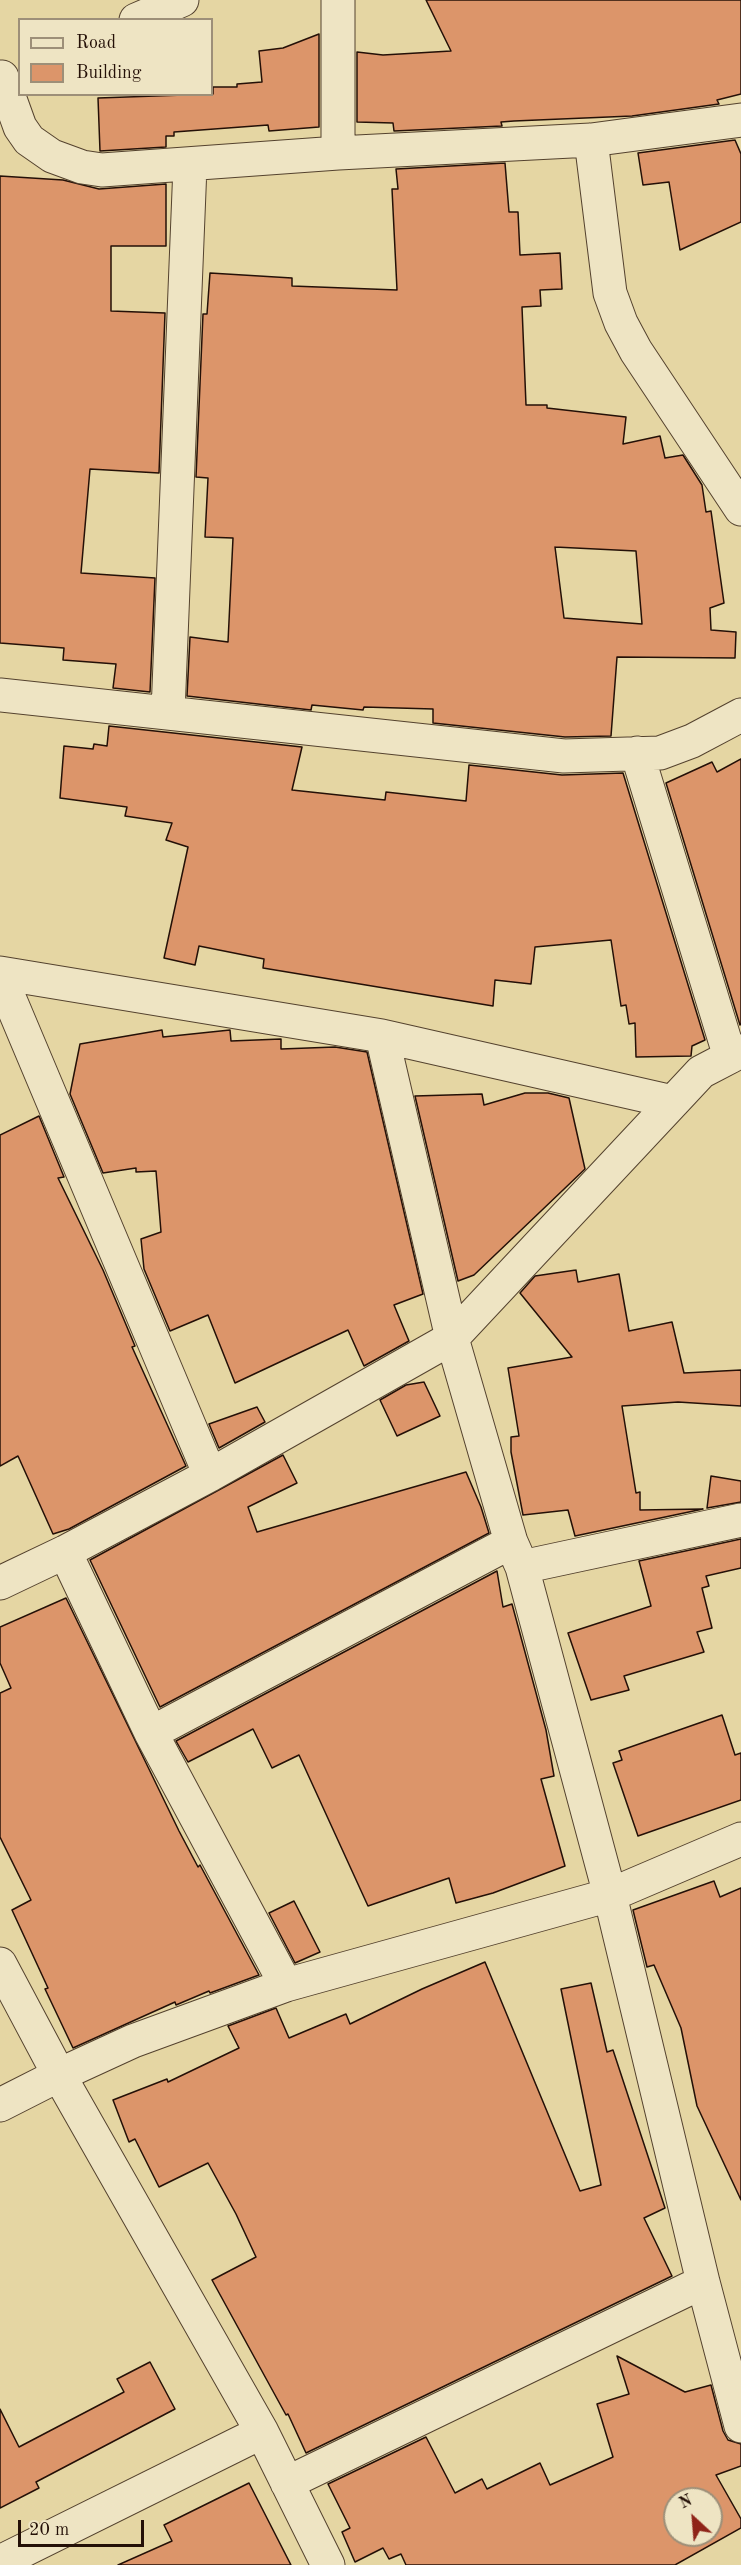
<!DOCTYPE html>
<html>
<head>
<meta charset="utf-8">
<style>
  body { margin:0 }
  #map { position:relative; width:741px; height:2565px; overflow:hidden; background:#e5d6a3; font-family:"Old Standard TT",serif }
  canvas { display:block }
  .legend { position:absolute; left:18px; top:18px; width:195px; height:78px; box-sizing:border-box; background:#eee4c3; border:2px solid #9d8f78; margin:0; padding:8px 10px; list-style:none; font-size:18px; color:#241007 }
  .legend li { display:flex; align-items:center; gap:12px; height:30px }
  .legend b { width:30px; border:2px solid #9d8f78 }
  .north { position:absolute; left:663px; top:2487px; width:60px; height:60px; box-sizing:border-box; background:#eee4c3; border:2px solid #9d8f78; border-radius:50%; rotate:334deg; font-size:16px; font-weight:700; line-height:24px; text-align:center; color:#241007 }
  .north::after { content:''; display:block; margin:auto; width:21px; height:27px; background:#8f2418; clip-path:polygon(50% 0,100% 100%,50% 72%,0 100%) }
  .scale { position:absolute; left:18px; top:2520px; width:126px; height:27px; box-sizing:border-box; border:3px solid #241007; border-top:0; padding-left:8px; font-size:18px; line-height:21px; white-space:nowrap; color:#241007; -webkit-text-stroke:4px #eee4c3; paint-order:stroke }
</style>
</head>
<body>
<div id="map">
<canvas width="741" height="2565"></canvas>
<ul class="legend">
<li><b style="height:8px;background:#eee4c3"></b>Road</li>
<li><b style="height:16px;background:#dc956a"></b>Building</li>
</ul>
<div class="north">N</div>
<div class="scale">20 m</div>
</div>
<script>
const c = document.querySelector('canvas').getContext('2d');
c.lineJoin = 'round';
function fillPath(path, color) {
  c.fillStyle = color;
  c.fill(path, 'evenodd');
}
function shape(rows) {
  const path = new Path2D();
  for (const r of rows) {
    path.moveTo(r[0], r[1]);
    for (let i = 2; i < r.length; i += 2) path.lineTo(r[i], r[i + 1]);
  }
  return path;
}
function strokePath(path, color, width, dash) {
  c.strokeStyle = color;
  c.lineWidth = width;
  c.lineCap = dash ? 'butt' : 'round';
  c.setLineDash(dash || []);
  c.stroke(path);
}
const building = shape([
  [426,0,741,0,741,94,717,100,719,104,632,116,514,121,501,122,502,126,394,131,393,123,357,122,357,52,383,55,451,51,426,0],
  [319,34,319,127,269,131,268,125,174,132,174,136,166,136,166,147,100,151,98,98,213,94,213,87,237,87,237,84,262,82,259,51,283,48,319,34],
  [735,140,741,154,741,222,680,250,669,182,643,185,638,153,735,140],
  [505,163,509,212,518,212,520,255,560,253,562,289,540,290,541,306,522,307,526,405,547,405,547,408,626,417,623,444,660,436,665,458,683,455,702,485,706,512,711,511,724,603,710,608,711,630,736,632,735,658,617,657,611,736,565,737,433,723,433,709,364,707,363,710,312,705,311,710,187,696,190,637,228,642,233,538,205,537,208,478,196,477,203,314,207,314,210,273,292,278,292,286,397,290,392,189,398,189,396,169,505,163],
  [555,547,636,551,642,624,564,618,555,547],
  [0,176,63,180,99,189,166,184,166,246,111,246,111,311,165,313,159,473,90,469,81,573,155,578,150,692,113,688,116,664,63,660,64,648,0,643,0,176],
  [109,726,302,747,292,790,385,800,386,792,466,801,469,765,562,775,623,773,705,1040,692,1046,691,1056,636,1057,635,1023,629,1024,626,1005,621,1006,611,940,535,947,531,984,495,980,493,1006,263,968,264,959,199,946,195,965,164,958,188,847,166,840,172,823,125,816,127,807,60,798,64,746,93,749,94,744,107,746,109,726],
  [741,759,741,1024,740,1025,666,783,712,762,717,772,741,759],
  [162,1030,163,1037,230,1030,231,1041,281,1039,281,1049,335,1047,367,1052,423,1294,394,1305,409,1341,364,1366,348,1330,235,1383,208,1315,170,1331,144,1269,141,1239,161,1232,156,1171,136,1172,136,1168,103,1173,70,1094,80,1044,162,1030],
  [525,1093,548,1093,569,1098,585,1169,474,1275,458,1281,415,1096,482,1094,484,1105,525,1093],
  [39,1116,64,1177,58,1178,103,1270,135,1346,132,1347,186,1466,69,1529,53,1534,18,1456,0,1466,0,1135,39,1116],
  [576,1270,578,1282,619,1274,629,1331,672,1322,684,1373,741,1370,741,1406,678,1402,622,1406,636,1493,640,1492,640,1510,703,1509,575,1536,568,1510,523,1515,511,1452,511,1437,519,1436,508,1368,572,1357,520,1293,535,1276,576,1270],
  [424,1382,440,1416,397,1436,380,1400,406,1385,424,1382],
  [257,1407,265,1422,219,1448,209,1424,257,1407],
  [283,1455,297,1483,248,1507,257,1532,466,1472,481,1507,489,1533,160,1707,90,1560,283,1455],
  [711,1476,741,1481,741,1502,707,1508,711,1476],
  [741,1539,741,1568,706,1576,709,1586,702,1588,712,1628,697,1632,704,1652,624,1676,629,1690,591,1700,568,1633,651,1606,639,1561,741,1539],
  [497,1571,503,1607,512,1604,546,1730,554,1776,541,1779,565,1866,493,1893,456,1903,449,1878,368,1906,299,1755,272,1768,253,1729,188,1762,176,1741,497,1571],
  [66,1598,179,1831,198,1867,200,1865,259,1975,210,1993,209,1991,176,2005,175,2002,73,2048,45,1989,48,1988,12,1910,31,1900,0,1837,0,1693,11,1688,0,1663,0,1627,66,1598],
  [722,1715,735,1755,741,1753,741,1800,638,1836,613,1763,622,1760,619,1751,722,1715],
  [714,1881,720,1897,741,1888,741,2200,697,2106,681,2028,654,1965,647,1967,633,1910,714,1881],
  [294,1901,320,1952,295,1963,269,1913,294,1901],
  [485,1962,580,2191,601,2185,561,1989,591,1983,607,2052,613,2050,665,2208,644,2218,672,2276,306,2453,288,2414,286,2415,212,2280,256,2257,236,2214,208,2163,159,2187,135,2139,129,2142,113,2100,167,2079,168,2082,239,2048,228,2026,276,2008,289,2038,346,2014,350,2024,422,1989,485,1962],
  [617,2356,685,2392,711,2385,723,2431,728,2440,741,2444,741,2466,716,2475,741,2519,741,2528,675,2565,406,2565,401,2554,389,2559,383,2548,355,2562,342,2532,350,2528,328,2484,426,2437,455,2493,482,2479,487,2489,540,2463,550,2485,613,2457,597,2404,629,2394,617,2356],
  [675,2499,711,2499,711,2535,675,2535,675,2499],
  [150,2362,175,2409,36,2482,39,2488,0,2508,0,2409,19,2447,124,2392,117,2379,150,2362],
  [249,2483,291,2565,118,2565,172,2541,164,2525,249,2483]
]);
fillPath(building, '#dc956a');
strokePath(building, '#241007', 1.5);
const minor = shape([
  [136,20,182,0],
  [2,77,20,127,29,140,52,156,82,167,102,170,338,153,591,140,741,120],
  [591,140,610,293,621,323,636,351,741,509],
  [338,153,338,0],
  [0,695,564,756,660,753,692,741,741,715],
  [168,712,190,166],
  [637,753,730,1057],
  [0,973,382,1036,673,1102,701,1072,741,1051],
  [0,976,210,1475],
  [382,1036,452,1338,511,1542,522,1567,610,1895,703,2282,741,2426],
  [65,1552,151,1733,286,1985],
  [522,1567,741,1520],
  [0,1583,65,1552,210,1475,452,1338,673,1102],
  [151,1733,511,1542],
  [0,1964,59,2075,262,2432,328,2565],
  [0,2105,59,2075,133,2041,286,1985,610,1895,741,1839],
  [287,2483,703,2282],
  [0,2562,262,2432]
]);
strokePath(minor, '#54422e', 35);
strokePath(minor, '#eee4c3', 33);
</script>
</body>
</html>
